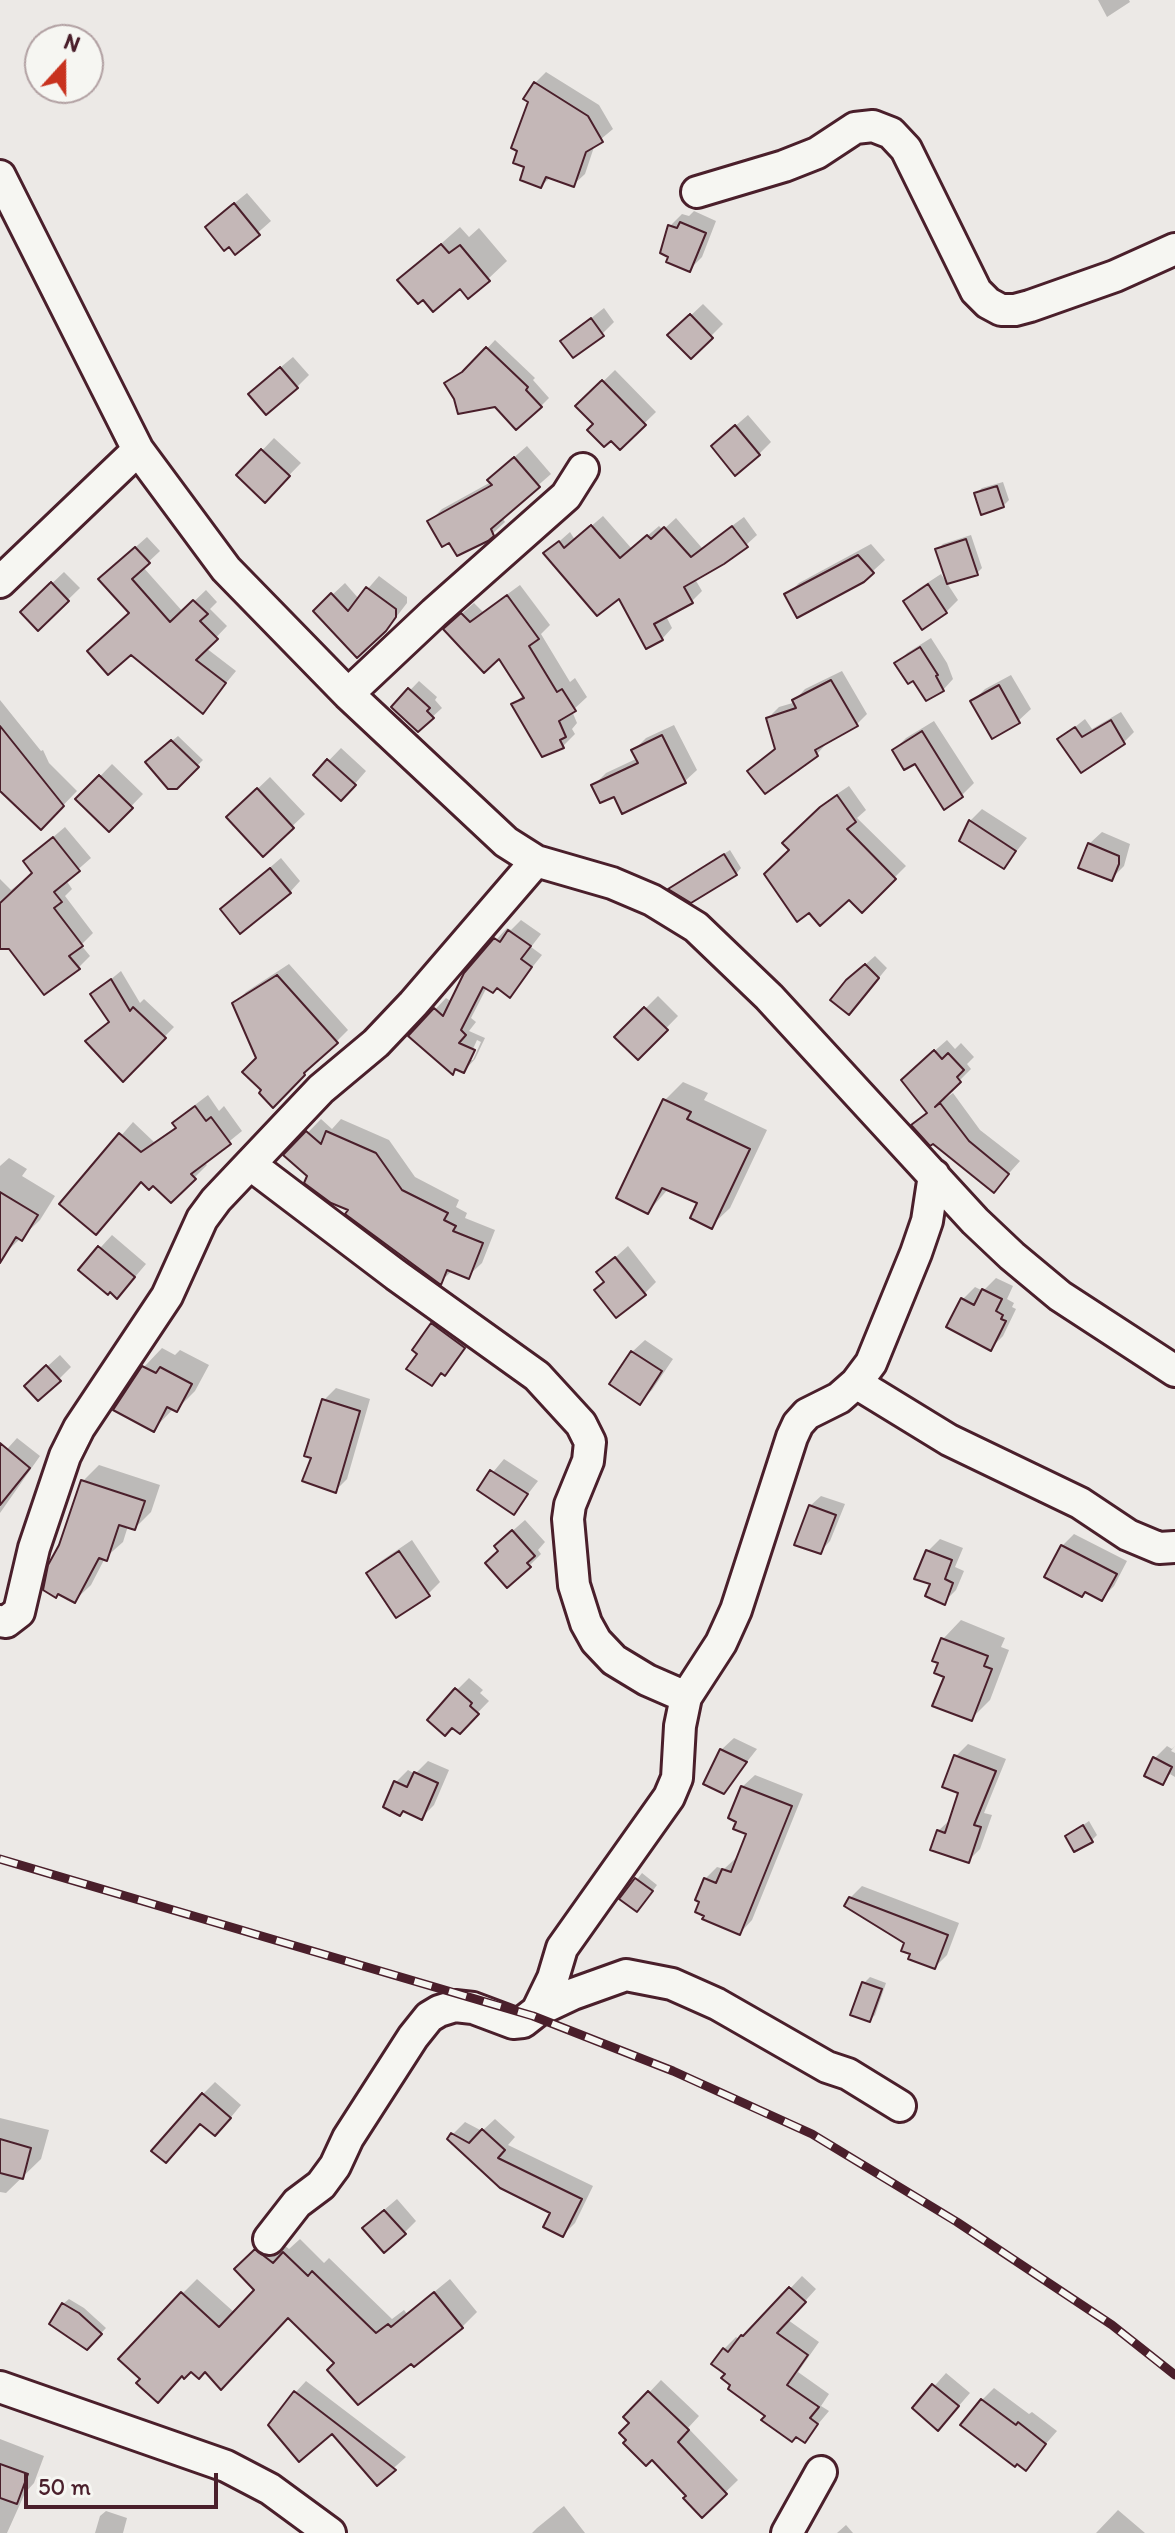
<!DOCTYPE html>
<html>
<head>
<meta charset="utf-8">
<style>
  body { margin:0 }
  #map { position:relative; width:1175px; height:2533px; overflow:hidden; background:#ece9e6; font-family:Itim,sans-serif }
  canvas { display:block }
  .north { position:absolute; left:24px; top:24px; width:80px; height:80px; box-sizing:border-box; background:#f6f6f2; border:2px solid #b1a0a2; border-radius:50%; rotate:21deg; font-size:22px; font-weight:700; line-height:32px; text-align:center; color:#4a1f2b }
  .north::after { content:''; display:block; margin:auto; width:28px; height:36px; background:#c8321e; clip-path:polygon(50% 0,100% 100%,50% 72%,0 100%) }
  .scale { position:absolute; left:24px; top:2473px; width:194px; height:36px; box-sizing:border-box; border:4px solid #4a1f2b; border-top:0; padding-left:10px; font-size:24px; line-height:28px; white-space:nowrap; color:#4a1f2b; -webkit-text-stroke:6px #f6f6f2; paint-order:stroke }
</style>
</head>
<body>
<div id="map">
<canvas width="1175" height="2533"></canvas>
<div class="north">N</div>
<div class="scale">50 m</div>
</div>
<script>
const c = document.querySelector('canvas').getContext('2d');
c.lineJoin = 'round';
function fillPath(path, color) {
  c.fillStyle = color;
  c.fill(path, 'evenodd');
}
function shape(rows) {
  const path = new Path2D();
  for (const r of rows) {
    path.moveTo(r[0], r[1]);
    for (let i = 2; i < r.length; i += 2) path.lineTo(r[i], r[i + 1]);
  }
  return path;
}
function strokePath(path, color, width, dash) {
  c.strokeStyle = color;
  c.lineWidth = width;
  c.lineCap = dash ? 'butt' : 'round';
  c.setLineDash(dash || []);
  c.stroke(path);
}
fillPath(shape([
  [1098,0,1129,0,1130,2,1107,17],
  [546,72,599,105,613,129,595,144,585,174,573,185,551,177,541,186,520,150,535,83],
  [247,193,271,221,236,252,220,215],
  [694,211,716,221,702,257,690,269,670,226,682,214,689,216],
  [460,227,469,237,479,228,507,261,488,279,423,298,400,280],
  [703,304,723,324,691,356,670,335],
  [604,308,614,322,602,334,562,341],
  [495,340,535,378,533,380,549,398,541,406,496,404,456,398,447,383,472,365],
  [293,357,309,375,297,387,263,382],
  [615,370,656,412,620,447,578,406],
  [748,415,771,442,759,454,725,435],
  [274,438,301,463,265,500,239,475],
  [527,446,551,474,502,517,505,522,487,539,430,521,442,509,491,482,502,468],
  [1003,482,1009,500,1003,506,976,493,982,488],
  [603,516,632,549,659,526,663,530,676,518,702,548,744,517,757,535,746,545,695,579,702,591,692,601,666,616,672,628,662,639,619,596,545,554,570,532,575,540],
  [971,535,982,568,977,573,937,550,943,544],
  [147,537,160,551,143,567,183,612,206,590,217,602,210,609,227,626,206,648,236,671,203,711,131,613,112,568],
  [871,544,885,560,863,580,787,595,799,583],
  [64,572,80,588,38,629,22,612],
  [941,574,958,600,946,612,923,627,905,601,918,589],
  [379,576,407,597,407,603,397,616,357,655,315,611,345,583,359,599],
  [520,585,550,625,541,634,570,682,575,678,587,697,572,711,577,723,572,729,575,734,563,746,514,704,524,694,500,656,458,617,474,603,483,612],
  [931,638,947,663,953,679,943,690,914,678,897,664,907,653],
  [842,671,867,714,856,725,826,741,827,743,817,754,750,771,777,748,768,718,779,707,796,702,795,700,805,689],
  [1011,675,1031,709,1018,721,973,701,985,689],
  [419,681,437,697,435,700,442,708,418,730,394,707],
  [0,700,41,751,43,750,49,763,77,791,41,828,2,791,0,792],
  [1121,712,1134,732,1124,742,1060,739,1085,719,1092,729],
  [934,721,974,783,962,795,915,761,894,750,906,738],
  [674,725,697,770,685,781,614,794,594,785,606,773,638,758,634,750,646,738],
  [178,736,203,760,176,787,153,757],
  [341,748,366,771,353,786,316,774],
  [112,764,143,794,109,829,78,799],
  [270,777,305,814,263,854,228,817],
  [849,786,866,810,857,818,906,866,862,910,849,897,809,911,791,850,785,843,834,796],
  [982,809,1027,838,1004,867,970,821],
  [65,827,91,858,66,880,72,889,65,896,93,933,81,945,90,956,78,968,10,947,0,947,0,879,11,890,34,872,25,861],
  [1102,832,1130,844,1124,866,1112,878,1089,844],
  [730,850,741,868,736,874,671,888],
  [281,858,300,881,290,892,222,909],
  [521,920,541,934,531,947,542,955,510,995,498,986,487,987,471,1018,476,1022,469,1031,485,1038,475,1059,464,1071,457,1068,453,1072,410,1036,446,998,452,1002,465,974,507,928,511,930],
  [477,1040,481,1042,473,1060,468,1060],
  [875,956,887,968,858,1003,858,971],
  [289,964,348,1030,273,1105,258,1058,234,1004,246,992],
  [121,971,140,1003,144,999,174,1027,123,1079,87,1041,110,1021,93,994],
  [658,996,678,1016,638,1057,617,1037],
  [947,1040,955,1049,961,1043,974,1057,967,1064,971,1069,942,1098,943,1100,953,1093,980,1130,1020,1161,994,1190,914,1125,928,1112,915,1068],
  [683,1082,708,1093,704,1100,767,1130,730,1208,711,1226,700,1202,669,1188,648,1212,665,1100],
  [208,1095,219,1111,224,1106,242,1131,204,1162,207,1165,171,1201,153,1183,142,1180,62,1204,133,1122,154,1142,177,1126,175,1123,187,1111],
  [321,1119,332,1129,341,1119,389,1140,415,1177,459,1200,456,1207,467,1213,465,1218,495,1230,482,1263,468,1276,453,1270,440,1282,286,1155],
  [9,1158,27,1169,22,1176,55,1196,40,1220,3,1255,0,1253,0,1166],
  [112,1235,146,1264,129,1284,81,1269],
  [628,1246,656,1282,644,1294,606,1281,599,1272],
  [996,1278,1013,1286,1007,1299,1014,1303,1012,1307,1016,1309,1003,1336,991,1348,963,1299,975,1287,983,1291],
  [445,1313,476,1335,457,1361,431,1384,420,1353,433,1325],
  [645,1340,673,1359,652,1390,640,1402,612,1384,632,1352],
  [162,1348,175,1355,180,1350,209,1365,195,1391,176,1410,174,1408,153,1430,116,1409,144,1367],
  [60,1355,71,1367,59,1379,39,1374],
  [336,1388,370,1399,347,1479,335,1491,313,1457,324,1400],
  [17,1438,40,1456,0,1513,0,1457],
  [504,1459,538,1481,514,1512,479,1489],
  [99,1465,160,1485,151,1512,135,1528,128,1526,123,1542,105,1558,91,1585,74,1601,58,1592,61,1546,83,1481],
  [821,1496,845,1504,830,1541,820,1552,810,1506],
  [525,1520,545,1542,538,1550,541,1554,529,1566,500,1550,509,1534],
  [1074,1534,1127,1561,1114,1586,1102,1598,1086,1590,1062,1546],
  [940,1539,963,1548,955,1567,964,1571,956,1590,944,1602,933,1583,917,1578,928,1551],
  [412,1540,440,1582,428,1594,369,1573,381,1561],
  [961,1620,1005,1638,1001,1647,1009,1650,990,1700,971,1719,946,1676,943,1639],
  [469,1678,483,1690,480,1693,489,1701,460,1731,457,1690],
  [734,1738,757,1749,724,1791,721,1750],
  [968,1744,1006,1759,984,1813,992,1815,980,1849,968,1861,938,1831,951,1819,960,1792,956,1756],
  [1167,1746,1172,1749,1175,1746,1171,1751,1175,1753,1175,1777,1170,1774,1162,1783,1155,1758],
  [428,1761,449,1770,434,1805,422,1817,396,1782,408,1770,415,1774],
  [755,1775,803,1794,752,1920,740,1933,705,1879,717,1867,724,1869,736,1858,738,1859,748,1833,742,1787],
  [1089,1821,1097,1835,1092,1840,1067,1836],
  [642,1873,657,1885,643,1904,622,1899],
  [862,1886,959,1923,947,1955,935,1967,912,1953,906,1942,850,1898],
  [870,1977,886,1983,875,2015,870,2020,864,1983],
  [215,2082,241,2105,227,2122,201,2122,203,2094],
  [0,2118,49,2130,41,2159,6,2193,0,2192],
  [495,2119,515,2137,508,2145,593,2186,575,2223,563,2235,552,2212,452,2135,465,2122,482,2131],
  [397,2199,416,2221,404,2233,377,2216],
  [271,2235,289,2249,300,2239,324,2263,329,2258,392,2319,404,2310,407,2314,450,2279,477,2312,462,2327,412,2361,337,2363,288,2316,236,2372,182,2294,197,2279,235,2313,256,2290,251,2254],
  [802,2276,816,2289,788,2320,819,2342,798,2372,829,2394,821,2406,829,2411,804,2441,767,2416,733,2384,728,2374,724,2349,736,2337,740,2340,754,2324,756,2325],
  [69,2299,84,2308,106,2328,87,2348,63,2304],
  [946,2373,970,2393,950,2416,915,2408],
  [661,2380,699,2416,688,2428,738,2480,702,2515,689,2496,652,2457,632,2422,626,2417],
  [306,2381,406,2457,377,2483,295,2393],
  [994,2388,1029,2414,1032,2412,1057,2431,1025,2468,982,2400],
  [0,2439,44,2456,34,2483,25,2493,7,2533,0,2533],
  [564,2506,585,2533,532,2533,537,2528],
  [1118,2510,1145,2533,1096,2533],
  [106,2511,127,2518,123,2533,95,2533,100,2516],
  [846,2525,853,2533,837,2533]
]), '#0003');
const building = shape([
  [534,82,588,116,603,142,586,152,574,187,546,177,541,188,520,180,524,167,513,163,517,151,511,148,528,102,523,99,534,82],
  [234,203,260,235,235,255,229,247,224,251,205,227,234,203],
  [680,222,706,233,690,272,666,262,668,257,660,253,668,225,677,228,680,222],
  [441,244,449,253,460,245,490,281,468,299,460,289,433,312,423,300,418,304,397,280,441,244],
  [690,314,713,338,691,359,667,335,690,314],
  [591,318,604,336,573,358,560,341,591,318],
  [486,347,528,387,526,390,542,407,516,430,495,407,458,414,454,399,444,383,462,372,486,347],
  [280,367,298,388,266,415,248,394,280,367],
  [602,380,646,425,620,450,611,441,604,447,587,430,593,424,575,406,602,380],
  [735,425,760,455,735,476,711,446,735,425],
  [261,449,290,476,265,503,236,475,261,449],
  [514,457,540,487,491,529,494,536,488,541,457,556,449,543,442,547,427,521,492,485,487,480,514,457],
  [997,486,1004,507,981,515,974,493,997,486],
  [591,525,620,558,647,535,651,539,664,527,691,557,732,526,748,547,724,564,684,587,693,603,654,624,663,640,646,649,619,599,597,616,543,553,559,541,564,548,591,525],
  [966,539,978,575,947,584,935,549,966,539],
  [135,547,150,563,132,579,170,622,193,600,208,614,200,621,218,639,196,660,226,683,203,714,131,655,108,675,87,651,129,613,98,579,135,547],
  [858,555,874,573,864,582,797,618,784,594,858,555],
  [51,582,69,601,38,631,20,612,51,582],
  [928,584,947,613,922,630,903,601,928,584],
  [366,587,396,609,396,617,386,631,357,658,313,611,331,593,348,611,366,587],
  [507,595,539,639,529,646,557,692,562,689,576,711,559,721,566,737,560,740,564,748,542,757,511,704,524,698,499,659,484,673,443,629,461,613,470,622,507,595],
  [920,647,938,675,936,676,944,691,926,701,913,681,908,684,894,663,920,647],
  [831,680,858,726,815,750,818,756,765,794,747,771,775,749,766,718,796,708,792,700,831,680],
  [999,685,1020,723,992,739,970,701,999,685],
  [408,688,430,708,427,711,434,718,418,732,391,707,408,688],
  [1111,720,1125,744,1081,773,1057,739,1075,727,1082,737,1111,720],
  [0,726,64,806,41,830,0,791,0,726],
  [922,731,963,797,944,810,915,764,904,770,892,750,922,731],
  [662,735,686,783,622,814,614,797,600,803,591,785,638,763,631,750,662,735],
  [171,740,199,767,177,789,168,789,145,762,171,740],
  [327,759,356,785,341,801,313,775,327,759],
  [99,775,133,808,109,832,75,799,99,775],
  [257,788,294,828,263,857,226,817,257,788],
  [837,795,856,822,847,829,896,879,862,913,849,900,820,926,809,913,797,922,764,874,789,850,782,843,820,807,837,795],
  [969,820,1016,851,1004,869,959,841,969,820],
  [53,837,80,871,54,892,62,902,54,908,83,946,69,956,80,969,44,995,9,949,0,949,0,903,32,873,23,861,53,837],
  [1088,843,1119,856,1119,864,1112,881,1078,868,1088,843],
  [724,854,737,875,691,903,668,889,724,854],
  [270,868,291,893,240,934,220,909,270,868],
  [508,930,531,946,521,959,532,967,510,998,497,988,493,993,483,987,461,1030,466,1035,459,1043,475,1050,464,1073,455,1069,453,1075,408,1036,434,1008,443,1016,464,973,494,938,500,942,508,930],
  [865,964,879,978,849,1015,830,1000,846,980,865,964],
  [277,975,338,1043,304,1073,305,1075,273,1108,259,1093,261,1090,242,1072,256,1058,232,1003,277,975],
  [111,979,130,1011,133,1007,166,1038,123,1082,85,1041,109,1022,90,994,111,979],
  [644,1007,668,1030,638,1060,614,1037,644,1007],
  [934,1050,942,1059,948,1053,964,1070,957,1077,961,1082,935,1107,940,1103,969,1141,1009,1174,994,1193,933,1144,930,1146,911,1125,927,1113,901,1080,934,1050],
  [663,1099,691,1112,687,1119,750,1149,712,1229,690,1218,697,1203,662,1188,648,1214,616,1198,663,1099],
  [195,1106,206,1121,211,1117,231,1144,191,1174,196,1179,171,1203,153,1186,149,1190,141,1182,96,1235,59,1204,119,1133,141,1152,176,1128,172,1123,195,1106],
  [306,1131,321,1144,326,1131,376,1153,402,1190,448,1213,444,1220,456,1226,453,1231,483,1243,469,1279,447,1270,441,1285,345,1214,348,1210,331,1203,304,1183,307,1176,283,1155,306,1131],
  [0,1192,38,1215,22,1241,16,1237,0,1263,0,1192],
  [98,1246,135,1277,117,1299,110,1292,108,1295,78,1270,98,1246],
  [615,1257,646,1295,616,1318,594,1290,604,1282,596,1272,615,1257],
  [982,1289,1002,1299,996,1311,1003,1315,1001,1319,1006,1321,991,1351,946,1327,961,1298,974,1305,982,1289],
  [431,1323,465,1348,445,1376,441,1373,432,1386,406,1369,417,1354,412,1350,431,1323],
  [631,1351,662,1371,640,1405,609,1384,631,1351],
  [46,1365,61,1381,38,1401,24,1386,46,1365],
  [142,1366,156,1373,160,1367,192,1384,177,1412,167,1407,154,1432,113,1410,142,1366],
  [322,1399,360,1411,336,1493,302,1481,311,1458,304,1456,322,1399],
  [0,1443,30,1468,0,1505,0,1443],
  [490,1470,528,1494,514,1515,477,1490,490,1470],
  [81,1480,145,1501,135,1530,119,1525,107,1561,99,1558,75,1603,58,1594,56,1598,43,1590,48,1565,59,1545,81,1480],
  [809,1505,836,1515,821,1554,794,1545,809,1505],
  [512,1530,535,1556,527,1563,531,1567,507,1588,485,1563,498,1551,494,1546,512,1530],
  [1061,1545,1117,1574,1102,1601,1085,1592,1082,1597,1044,1577,1061,1545],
  [926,1550,952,1560,945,1579,953,1583,945,1605,925,1596,930,1584,914,1579,926,1550],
  [399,1551,430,1596,396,1618,366,1573,399,1551],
  [941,1638,988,1656,984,1666,992,1669,972,1721,932,1706,944,1677,934,1673,938,1663,932,1661,941,1638],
  [455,1688,472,1703,470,1706,479,1714,460,1734,452,1728,445,1736,427,1720,455,1688],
  [720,1749,747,1762,724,1794,703,1784,720,1749],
  [954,1755,996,1771,974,1825,981,1827,969,1863,930,1850,937,1830,945,1833,958,1793,942,1787,954,1755],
  [1153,1757,1172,1767,1163,1785,1144,1776,1153,1757],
  [414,1772,438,1783,422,1820,403,1811,400,1816,383,1807,394,1781,407,1787,414,1772],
  [741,1786,792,1806,740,1935,702,1919,704,1916,695,1912,699,1902,695,1900,704,1878,716,1883,722,1869,731,1872,746,1834,733,1829,736,1822,728,1818,741,1786],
  [1083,1825,1093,1842,1074,1852,1065,1836,1083,1825],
  [635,1878,653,1891,637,1912,619,1899,635,1878],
  [849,1897,948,1935,935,1969,908,1959,910,1954,901,1951,904,1943,844,1906,849,1897],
  [862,1982,882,1989,870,2022,850,2015,862,1982],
  [202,2093,231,2118,215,2136,200,2124,166,2163,151,2151,202,2093],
  [482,2129,505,2150,498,2158,582,2199,563,2237,543,2227,550,2213,500,2188,447,2139,451,2133,469,2143,482,2129],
  [0,2139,31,2148,23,2179,0,2173,0,2139],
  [384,2210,406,2234,384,2253,362,2228,384,2210],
  [255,2249,273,2263,283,2252,308,2276,312,2271,376,2333,388,2324,391,2327,434,2292,463,2328,414,2367,411,2364,358,2405,327,2370,334,2363,288,2318,221,2390,205,2372,199,2379,191,2372,184,2379,182,2376,158,2403,136,2383,140,2379,118,2359,181,2292,219,2327,254,2290,234,2269,255,2249],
  [789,2287,806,2302,777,2333,808,2355,787,2385,819,2407,810,2418,818,2424,805,2443,796,2437,792,2442,761,2420,765,2416,728,2389,730,2385,721,2378,725,2374,711,2364,723,2348,728,2352,741,2335,743,2336,789,2287],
  [62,2303,79,2313,102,2334,87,2350,49,2324,62,2303],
  [932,2384,959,2406,938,2431,912,2408,932,2384],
  [294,2391,341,2427,396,2470,377,2486,332,2434,299,2462,268,2425,294,2391],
  [648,2391,689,2430,678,2442,727,2494,702,2518,683,2498,686,2496,652,2460,646,2466,623,2443,626,2440,619,2433,629,2423,623,2417,648,2391],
  [981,2399,1016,2425,1018,2422,1046,2444,1026,2471,1017,2464,1015,2467,960,2425,981,2399],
  [0,2464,28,2474,17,2504,0,2498,0,2464]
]);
fillPath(building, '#c4b7b7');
strokePath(building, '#4a1f2b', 2);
const minor = shape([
  [0,176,138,450,226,569,348,694,506,842,536,861,612,883,652,900,696,927,769,997,975,1221,1012,1256,1060,1296,1175,1371],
  [697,192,784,166,817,153,855,128,873,126,891,133,906,149,976,291,988,303,1001,310,1015,310,1030,306,1115,276,1175,249],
  [0,582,138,450],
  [348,694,434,613,566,496,583,469],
  [251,1165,396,1275,537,1376,581,1424,590,1442,588,1461,570,1505,568,1519,574,1585,586,1623,596,1641,614,1660,647,1680,686,1697],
  [856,1383,949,1440,1080,1503,1128,1535,1159,1548,1175,1547],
  [0,1621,6,1622,19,1612,34,1548,65,1456,79,1428,167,1296,202,1219,216,1200,321,1089,376,1043,413,1004,536,861],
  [537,2011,553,1978,562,1948,669,1797,677,1778,680,1726,686,1697,721,1643,736,1610,792,1437,798,1424,807,1414,839,1398,856,1383,871,1363,916,1253,927,1221,934,1175],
  [269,2239,297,2203,321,2185,335,2166,348,2138,413,2037,429,2017,439,2011,455,2006,473,2008,513,2023,523,2022,537,2011,573,1994,626,1975,672,1984,717,2004,827,2067,848,2074,900,2106],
  [0,2387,226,2466,270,2489,330,2533],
  [787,2533,821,2472]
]);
strokePath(minor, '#4a1f2b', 36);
strokePath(minor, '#f6f6f2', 30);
const rail = shape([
  [0,1859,533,2016,673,2071,812,2134,957,2222,1112,2325,1175,2375]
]);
strokePath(rail, '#4a1f2b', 9);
strokePath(rail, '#f6f6f2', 6, [18]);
</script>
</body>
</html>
